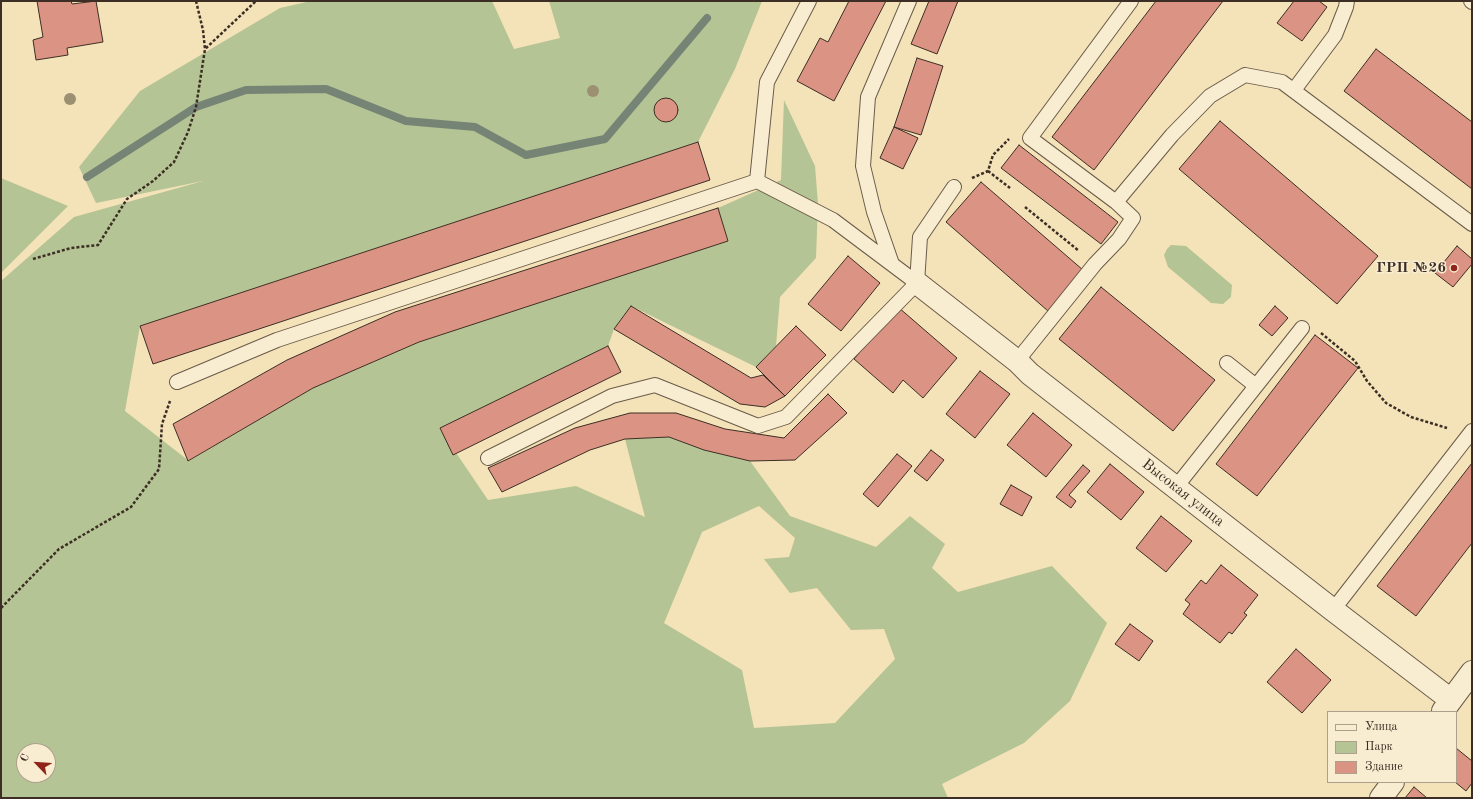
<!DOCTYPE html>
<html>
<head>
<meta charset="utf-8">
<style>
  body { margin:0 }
  #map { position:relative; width:1473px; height:799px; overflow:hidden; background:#f4e2b8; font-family:"Old Standard TT",serif }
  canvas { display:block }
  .frame { position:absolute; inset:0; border:2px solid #3c2e24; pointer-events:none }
  .legend { position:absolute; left:1327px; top:711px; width:130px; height:72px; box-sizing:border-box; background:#f8ecd1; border:1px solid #ada08c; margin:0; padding:5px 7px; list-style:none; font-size:12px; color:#3c2e24 }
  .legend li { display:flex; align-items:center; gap:8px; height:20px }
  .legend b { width:20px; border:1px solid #ada08c }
  .north { position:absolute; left:16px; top:743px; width:40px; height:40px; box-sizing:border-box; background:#f8ecd1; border:1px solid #ada08c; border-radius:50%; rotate:295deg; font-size:11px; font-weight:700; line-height:16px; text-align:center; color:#3c2e24 }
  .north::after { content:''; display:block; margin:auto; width:14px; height:18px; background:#8f2418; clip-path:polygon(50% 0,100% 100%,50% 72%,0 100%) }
</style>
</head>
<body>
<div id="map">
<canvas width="1473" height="799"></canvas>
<div class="frame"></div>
<ul class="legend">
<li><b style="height:5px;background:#f8ecd1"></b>Улица</li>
<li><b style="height:11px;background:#b5c494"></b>Парк</li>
<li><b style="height:11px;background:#db9383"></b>Здание</li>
</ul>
<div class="north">С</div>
</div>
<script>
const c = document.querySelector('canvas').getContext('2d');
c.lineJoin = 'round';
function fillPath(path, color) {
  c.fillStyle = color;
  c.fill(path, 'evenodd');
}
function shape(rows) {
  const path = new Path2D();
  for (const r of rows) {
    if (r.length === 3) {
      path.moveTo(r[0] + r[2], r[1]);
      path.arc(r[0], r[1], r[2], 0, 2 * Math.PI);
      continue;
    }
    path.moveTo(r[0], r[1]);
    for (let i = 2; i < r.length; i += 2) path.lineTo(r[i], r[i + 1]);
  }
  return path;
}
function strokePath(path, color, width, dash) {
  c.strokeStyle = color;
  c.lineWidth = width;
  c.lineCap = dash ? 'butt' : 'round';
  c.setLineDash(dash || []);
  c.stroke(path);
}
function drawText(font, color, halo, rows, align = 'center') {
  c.font = font + ' "Old Standard TT",serif';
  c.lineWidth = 3;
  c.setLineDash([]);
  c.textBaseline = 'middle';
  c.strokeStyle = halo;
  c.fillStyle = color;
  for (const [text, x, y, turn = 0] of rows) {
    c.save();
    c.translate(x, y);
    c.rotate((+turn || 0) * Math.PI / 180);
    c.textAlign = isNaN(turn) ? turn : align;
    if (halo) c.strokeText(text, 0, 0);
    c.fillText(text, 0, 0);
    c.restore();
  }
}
fillPath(shape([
  [311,1,492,1,514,49,560,38,549,1,762,1,735,69,698,142,140,326,125,411,189,461,313,388,419,342,728,241,718,208,781,180,784,100,815,166,818,204,816,258,780,297,776,346,756,367,631,306,614,329,608,346,440,429,488,500,576,486,645,517,625,439,669,437,704,450,750,461,790,516,876,547,910,516,945,544,932,568,958,592,1052,566,1107,623,1070,701,1024,743,942,784,948,798,1,798,1,281,74,217,203,181,96,203,79,167,140,91,280,8],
  [759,506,795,538,789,557,764,559,790,593,817,588,851,630,884,629,895,659,835,723,754,728,742,670,664,623,702,532],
  [24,751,48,751,48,775,24,775],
  [1,178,68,206,1,273],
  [1171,245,1186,246,1232,285,1231,297,1223,304,1211,303,1168,267,1164,255,1167,249]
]), '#b5c494');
strokePath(shape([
  [87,177,196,107,246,90,326,89,406,121,475,127,526,155,605,139,707,18]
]), '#768476', 8);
const building = shape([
  [37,1,71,1,72,4,96,1,103,42,67,48,68,55,36,60,33,40,43,37,37,1],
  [849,1,886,1,834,101,797,81,820,38,828,42,849,1],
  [929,1,958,1,937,54,911,44,929,1],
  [1156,1,1223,1,1094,170,1052,137,1156,1],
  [1294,1,1319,1,1327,7,1302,41,1277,23,1294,1],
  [1376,49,1472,122,1472,189,1344,91,1376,49],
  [917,58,943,66,921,135,894,127,917,58],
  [666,110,12],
  [1220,121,1378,256,1337,304,1179,169,1220,121],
  [894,127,918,138,903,169,880,158,894,127],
  [698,142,710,180,153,364,140,326,698,142],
  [1019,145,1118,222,1101,244,1001,168,1019,145],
  [981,182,1083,270,1048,311,946,222,981,182],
  [718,208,728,241,419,342,313,388,188,461,173,424,287,360,395,312,718,208],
  [1457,246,1472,259,1472,264,1453,287,1435,273,1457,246],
  [848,256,880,283,841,331,808,304,848,256],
  [1101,287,1215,380,1173,431,1059,339,1101,287],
  [631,306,751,378,763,375,785,396,765,407,740,404,614,329,631,306],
  [1275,306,1288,318,1272,336,1259,325,1275,306],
  [898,307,957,358,923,398,903,380,893,393,854,359,898,307],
  [796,326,826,355,785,396,756,367,796,326],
  [1315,335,1358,368,1257,496,1216,464,1315,335],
  [608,346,621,372,453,455,440,428,608,346],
  [980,371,1010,394,975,438,946,414,980,371],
  [828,394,847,413,795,460,750,461,704,450,669,437,625,439,590,450,502,492,488,468,575,428,630,413,676,413,725,429,784,438,828,394],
  [1033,413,1072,445,1046,477,1007,445,1033,413],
  [931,450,944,460,927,481,914,471,931,450],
  [897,454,912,466,878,507,863,494,897,454],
  [1472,463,1472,543,1416,616,1377,586,1472,463],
  [1110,464,1144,492,1121,520,1087,492,1110,464],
  [1083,465,1090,471,1069,495,1076,501,1071,508,1056,497,1083,465],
  [1011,485,1032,497,1022,516,1000,504,1011,485],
  [1161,516,1192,541,1166,572,1136,548,1161,516],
  [1221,565,1258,595,1244,613,1247,615,1232,634,1229,632,1220,643,1183,614,1190,604,1185,600,1201,580,1206,584,1221,565],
  [1130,624,1153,641,1139,661,1115,644,1130,624],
  [1296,649,1331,680,1302,713,1267,682,1296,649],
  [1456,748,1472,761,1472,783,1466,791,1455,782,1456,748],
  [1414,787,1427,798,1405,798,1414,787]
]);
fillPath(building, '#db9383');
strokePath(building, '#3c2e24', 1);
const service = shape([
  [1131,1,1030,138,1116,202,1172,135,1210,96,1245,75,1282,82,1472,224],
  [1471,1,1472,2],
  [1294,90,1335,35,1346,7,1347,1],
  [757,181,833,220,917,283],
  [892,264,874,212,863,166,868,97,909,1],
  [1017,361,1095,264,1119,239,1133,218,1116,202],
  [1227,363,1256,386],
  [177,382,277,340,757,181,767,82,809,1],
  [488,458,612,396,655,385,758,426,786,417,917,283,920,237,954,187],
  [1176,487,1302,328],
  [1333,610,1472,431]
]);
const minor = shape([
  [917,283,1017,361,1030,374,1333,610,1451,700],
  [1443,711,1472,672],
  [1381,798,1393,782]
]);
strokePath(service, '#6a5b49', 16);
strokePath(minor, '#6a5b49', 24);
strokePath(shape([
  [196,1,203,30,205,49,256,1],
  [988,171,1010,188],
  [972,178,988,171,993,155,1009,139],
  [1025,207,1079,251],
  [33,259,71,248,98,245,127,199,153,181,174,162,188,132,196,107,205,49],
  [1321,333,1355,361,1367,381,1386,403,1411,417,1447,428],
  [1,608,59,549,131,507,159,469,162,424,170,401]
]), '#3c2e24', 2.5, [3, 2]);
strokePath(service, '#f8ecd1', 14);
strokePath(minor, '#f8ecd1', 22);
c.fillStyle = '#9c9073';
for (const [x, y] of [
  [593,91],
  [70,99]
]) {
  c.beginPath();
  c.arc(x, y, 6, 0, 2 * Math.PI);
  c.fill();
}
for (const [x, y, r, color] of [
  [1454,268,4,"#8f2418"]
]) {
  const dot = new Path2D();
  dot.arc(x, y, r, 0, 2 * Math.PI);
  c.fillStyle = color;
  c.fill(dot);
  strokePath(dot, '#f8ecd1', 1.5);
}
drawText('bold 15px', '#3c2e24', '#f8ecd1', [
  ["ГРП №26",1446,268]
], 'right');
drawText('15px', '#3c2e24', '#f8ecd1', [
  ["Высокая улица",1183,493,38]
]);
</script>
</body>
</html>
